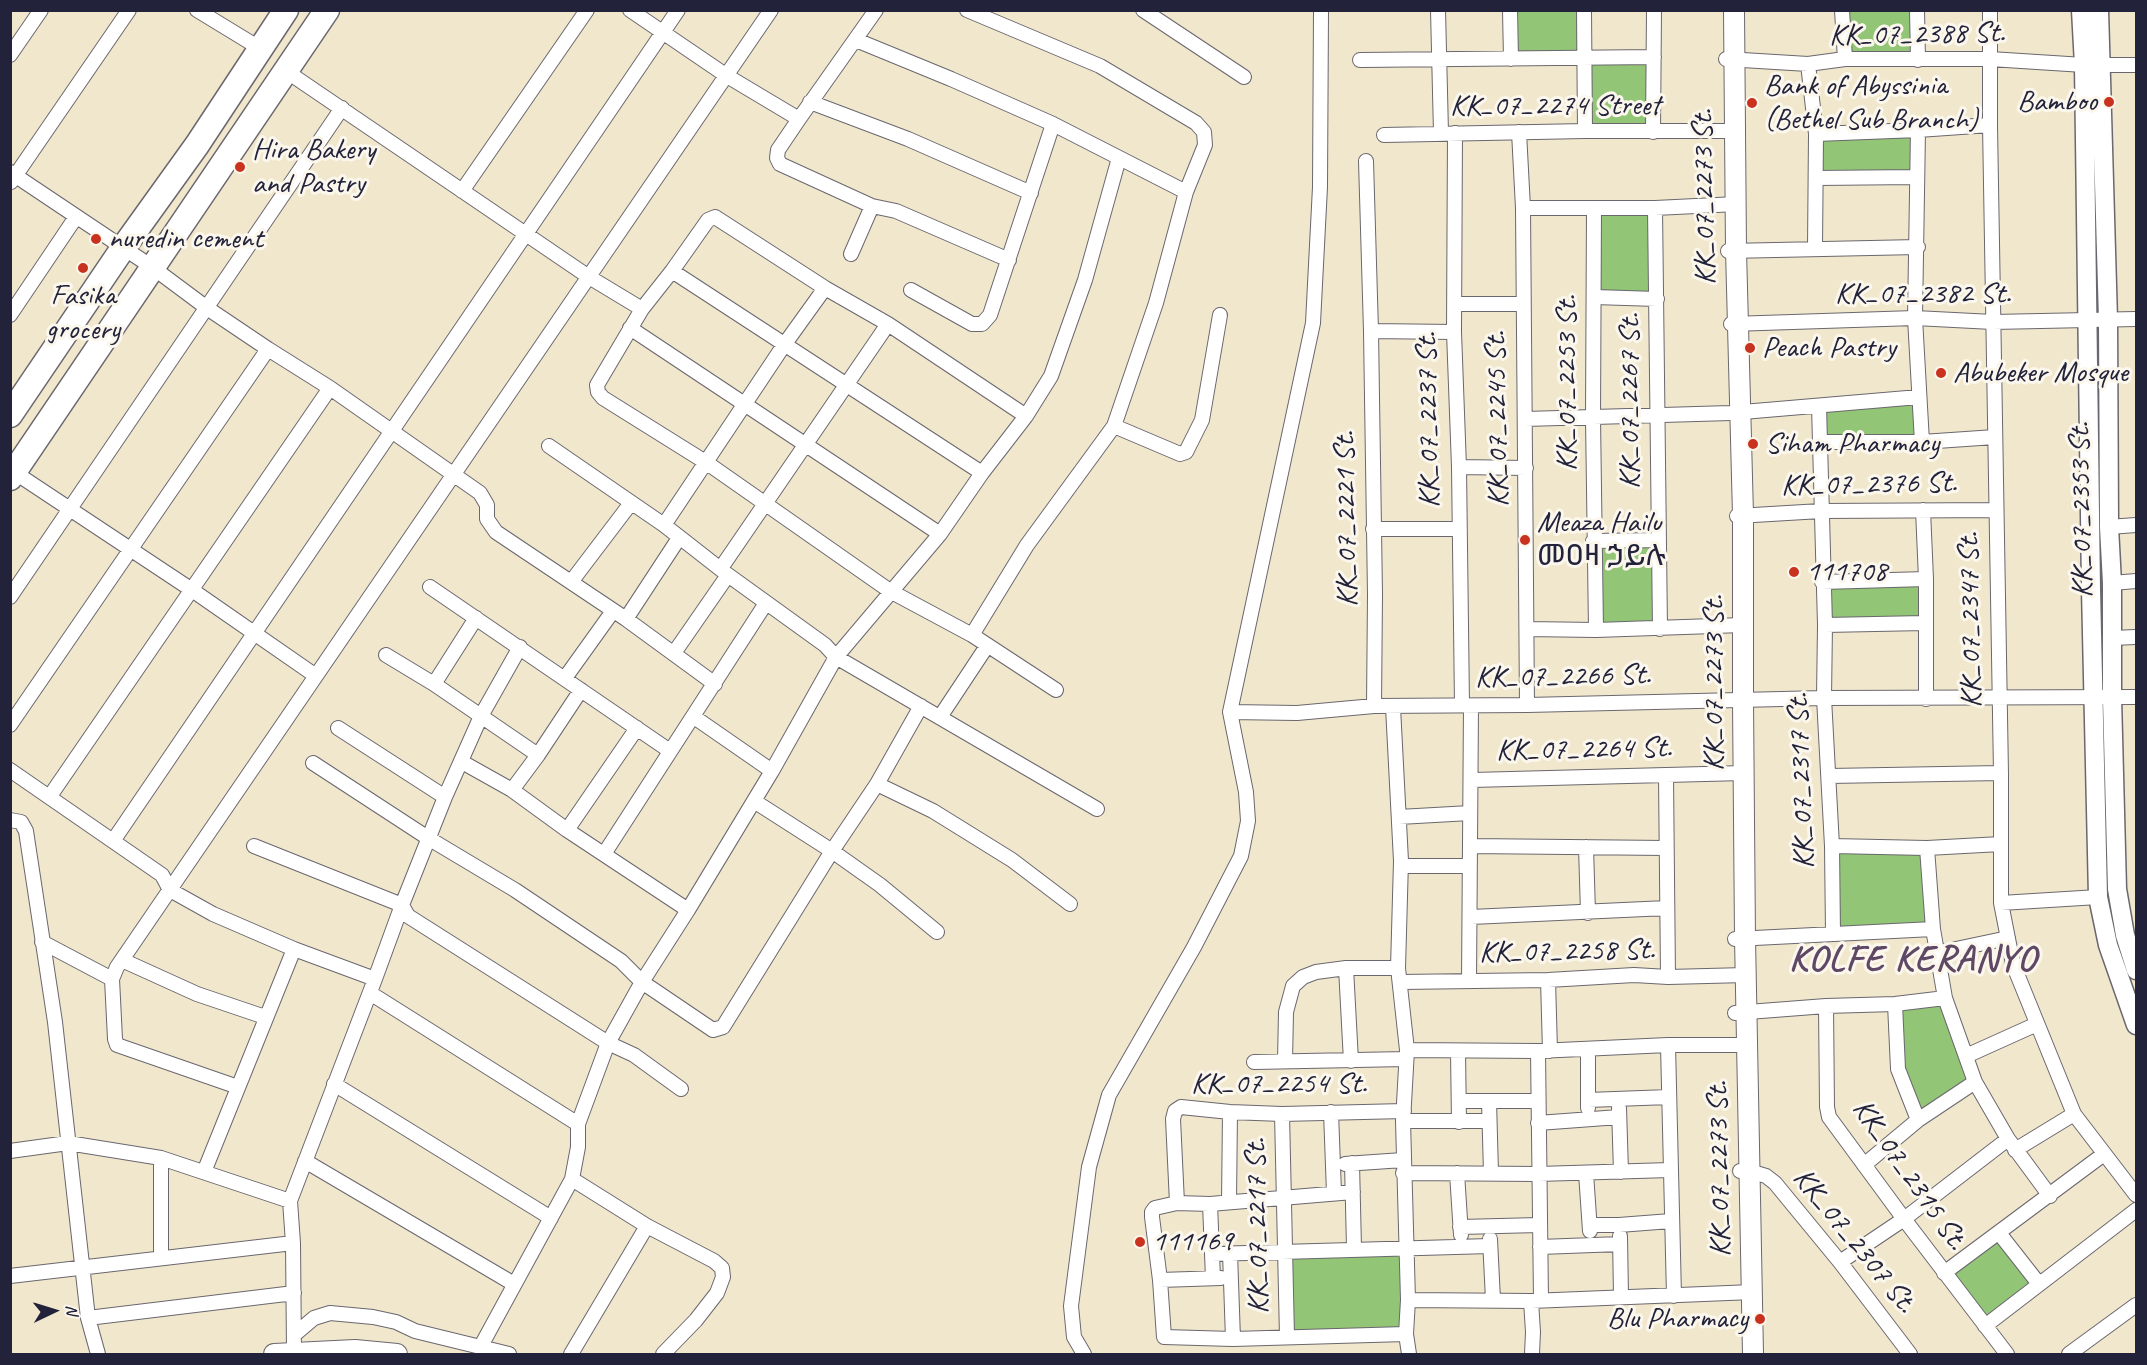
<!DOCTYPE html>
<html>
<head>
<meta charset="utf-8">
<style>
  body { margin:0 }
  #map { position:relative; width:2147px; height:1365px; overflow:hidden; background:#f1e7cd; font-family:Caveat,sans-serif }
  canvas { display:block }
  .frame { position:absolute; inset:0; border:12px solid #22223b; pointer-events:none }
  .north { position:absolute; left:24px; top:1281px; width:60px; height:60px; -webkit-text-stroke:4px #fbf7ec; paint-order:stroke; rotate:86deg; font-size:16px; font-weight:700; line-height:24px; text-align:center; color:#22223b }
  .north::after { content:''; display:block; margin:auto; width:21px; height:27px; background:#22223b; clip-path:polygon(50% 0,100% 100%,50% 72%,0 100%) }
</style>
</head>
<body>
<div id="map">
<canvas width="2147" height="1365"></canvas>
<div class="frame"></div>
<div class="north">N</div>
</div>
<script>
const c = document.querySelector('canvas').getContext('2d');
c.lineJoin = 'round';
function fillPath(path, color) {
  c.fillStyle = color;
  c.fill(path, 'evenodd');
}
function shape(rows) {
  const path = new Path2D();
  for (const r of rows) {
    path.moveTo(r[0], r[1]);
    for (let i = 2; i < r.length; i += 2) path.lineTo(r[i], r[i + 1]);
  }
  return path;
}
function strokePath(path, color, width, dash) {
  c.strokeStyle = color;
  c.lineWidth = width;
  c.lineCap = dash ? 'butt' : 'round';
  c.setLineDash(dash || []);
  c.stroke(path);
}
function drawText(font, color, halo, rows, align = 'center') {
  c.font = font + ' Caveat,"Noto Sans Ethiopic",sans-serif';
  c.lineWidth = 6;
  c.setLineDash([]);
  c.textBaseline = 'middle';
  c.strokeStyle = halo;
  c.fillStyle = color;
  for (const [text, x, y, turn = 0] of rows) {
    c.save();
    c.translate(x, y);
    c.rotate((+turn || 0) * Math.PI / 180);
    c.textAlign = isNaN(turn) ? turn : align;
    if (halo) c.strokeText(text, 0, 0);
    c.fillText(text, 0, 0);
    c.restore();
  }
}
fillPath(shape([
  [1510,11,1584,11,1585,57,1654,57,1653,132,1585,131,1585,57,1511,59],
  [1842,11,1917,11,1918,60,1845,59],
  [1918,130,1916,177,1816,178,1816,134],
  [1594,208,1655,208,1657,299,1594,297],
  [1919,397,1922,442,1820,442,1819,406],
  [1658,540,1660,629,1596,630,1593,541],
  [1926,579,1925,623,1825,625,1822,582],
  [1832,846,1927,848,1933,929,1833,934],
  [1945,998,1975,1082,1918,1120,1896,1068,1895,1004],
  [1999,1233,2039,1284,1985,1326,1944,1273],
  [1407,1247,1406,1334,1289,1339,1285,1250]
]), '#92c576');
const street = shape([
  [197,10,261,49],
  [630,10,727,76,799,119],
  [876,10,799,119,778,150,777,158,780,164,872,206,896,211,1009,260],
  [967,10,1100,66,1196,123,1204,132,1205,145,1186,192,1156,303,1114,426,1027,545,972,635],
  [1143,10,1244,77],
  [1438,10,1441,133],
  [1510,10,1511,59],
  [1584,10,1585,131],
  [1842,10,1845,59],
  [1917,10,1918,60],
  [1990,10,1990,125,2001,773,2001,903,2013,964,2074,1114,2136,1195],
  [856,40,951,79,1053,124,1186,192],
  [10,55,41,10],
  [1726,59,1808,64,1845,59,1990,59,2084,65,2136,65],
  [1360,60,1654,57],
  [1808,64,1816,134,1815,248],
  [286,71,589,277,642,309],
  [810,102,908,139,1031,193],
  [1918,130,1915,318,1922,442],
  [1519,132,1523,208,1527,705],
  [1653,132,1654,10],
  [1455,133,1454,332,1459,467,1462,705],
  [1816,134,1918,130,1990,125],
  [1384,135,1585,131,1734,131],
  [1366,161,1371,331,1375,595,1374,706],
  [10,172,152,267,207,308,268,349,330,388,480,493,487,505,487,519,496,532,626,619,715,684],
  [1816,178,1916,177],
  [11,182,129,10],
  [462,191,587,10],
  [1523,208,1655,208,1737,204],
  [1594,208,1593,418,1596,630],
  [1655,208,1660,629],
  [1728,251,1918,247],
  [851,254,872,206],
  [672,271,982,473],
  [911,290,972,324,982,324,990,315,1053,124],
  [1594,297,1657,299],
  [1455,304,1523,304],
  [10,315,76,217],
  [1731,324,1915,318,1993,322,2136,319],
  [630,328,940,534],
  [1371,331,1454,332],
  [1819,406,1825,625,1824,698,1832,846,1833,934],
  [1026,416,888,324,825,288,715,217,708,220,672,271,642,309,597,385,598,392,603,398,707,463,890,591,972,635,1056,690],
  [1525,419,1731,413,1919,397],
  [1114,426,1180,454,1186,452,1202,420,1220,315],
  [1820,442,1922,442,1995,437],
  [549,446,664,525,728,575,825,645,836,657,1097,809],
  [1459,467,1526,468],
  [14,472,192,590,316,676],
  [1923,510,1926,579,1926,699],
  [1737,516,1821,511,1996,510],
  [664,525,784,345,825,288],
  [2109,527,2136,525],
  [1373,529,1458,529],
  [1593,541,1658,540],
  [721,568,888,324],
  [571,582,631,503],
  [1822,582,1926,579],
  [2112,583,2136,581],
  [430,587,670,751],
  [10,597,342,108],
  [626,619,679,538],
  [1825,625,1925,623],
  [1527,629,1596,630,1743,625],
  [2112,638,2136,637],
  [674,653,728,575],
  [386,655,434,684,538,755],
  [565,678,613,611],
  [434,684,476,618],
  [1393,707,1401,861,1398,968,1407,1050,1403,1121,1408,1300,1406,1334,1409,1354],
  [1230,712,1313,323,1320,187,1321,10],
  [694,717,772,771],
  [940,717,987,646],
  [10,725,268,349],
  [338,728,445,797],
  [462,762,512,790,567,830,688,910],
  [313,763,428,838,515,890,621,961,642,982,713,1030,723,1027,832,851,877,784,921,706],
  [10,770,162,875,170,890,213,914,294,949,375,979],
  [1666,776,1668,977],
  [1829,776,2001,773],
  [1472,780,1744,773],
  [877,784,933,811,1012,860,1070,904],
  [512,790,538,755,581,690],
  [50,796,330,388],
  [754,801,832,851,880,885,937,932],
  [1399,817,1470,813],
  [10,820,21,822,26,831,55,1022,88,1318,98,1354],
  [567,830,637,728],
  [113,841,678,10],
  [254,846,402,905,408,916,608,1043,634,1055,681,1089],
  [1470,846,1666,848],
  [1832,846,1927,848,2001,844],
  [1586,847,1588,913],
  [1927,848,1933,929,1945,998,1975,1082,2008,1139,2050,1196],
  [604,854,766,603],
  [1408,866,1469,866],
  [2001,903,2098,897],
  [1471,917,1667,908],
  [1735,939,1933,929],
  [42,942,112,979],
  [1937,953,2008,938],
  [122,960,197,994,265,1017],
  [1346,968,1351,1061],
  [1548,980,1550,1051],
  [1469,981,1471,706],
  [1401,982,1548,980,1634,975,1668,977,1746,975],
  [370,993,578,1124],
  [1895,1004,1898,1069,1918,1120],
  [1826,1006,1827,1107,1829,1117,1904,1219,2007,1354],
  [1735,1013,1826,1006,1895,1004,1945,998],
  [1668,1045,1674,1296],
  [1588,1049,1588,1108],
  [1407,1050,1538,1051,1668,1045,1747,1045],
  [1538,1051,1541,1300],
  [1458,1052,1459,1122],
  [1966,1056,2037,1024],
  [1285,1061,1286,1012,1293,986,1303,977,1316,972,1346,968,1398,968],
  [1254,1062,1406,1059],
  [334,1084,551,1218],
  [238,1087,117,1045,115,1039,112,979,117,967,771,10],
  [1588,1100,1669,1097],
  [1460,1101,1538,1101],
  [1489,1101,1491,1173],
  [1619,1108,1621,1172],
  [1331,1112,1334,1193],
  [1282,1114,1287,1337],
  [1403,1121,1489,1121],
  [1538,1123,1619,1117],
  [2015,1150,2074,1114],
  [10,1151,68,1143,161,1158,290,1201],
  [161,1158,161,1258],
  [305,1161,514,1284],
  [1352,1163,1354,1248],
  [1345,1164,1403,1160],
  [1864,1165,1918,1120,1975,1082],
  [1740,1171,1749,1171,1766,1176,1775,1183,1840,1262,1910,1354],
  [204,1172,294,949],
  [1403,1173,1538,1174,1670,1170],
  [1457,1173,1461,1235],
  [1586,1173,1590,1231],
  [572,1179,647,1226,714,1261,722,1268,723,1277,717,1293,696,1320,663,1354],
  [1353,1192,1210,1204,1177,1203,1155,1208,1152,1212,1152,1217,1160,1280,1164,1337,1233,1339,1406,1334],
  [1229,1202,1230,1112],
  [1177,1203,1173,1119,1175,1111,1181,1107,1230,1112,1282,1114,1404,1111],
  [1210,1204,1213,1278],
  [1590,1225,1619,1225,1671,1221],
  [1460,1227,1539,1225],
  [1999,1233,2039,1284],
  [1620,1236,1621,1297],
  [1490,1239,1493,1300],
  [1540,1247,1620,1244],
  [1230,1253,1233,1339],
  [1212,1254,1490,1246],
  [1840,1262,1904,1219,2008,1139],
  [1944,1273,2104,1154],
  [10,1276,293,1243],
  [1160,1280,1221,1278],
  [1408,1300,1531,1301,1753,1292],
  [1531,1301,1533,1332,1532,1354],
  [88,1318,294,1293],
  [1985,1326,2136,1210],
  [294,1335,314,1318,330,1313,373,1317,396,1322,415,1331,509,1354],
  [481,1346,572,1179,578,1147,578,1124,608,1043,642,982,688,910,772,771,836,657,940,534,982,473,1026,416,1051,376,1085,280,1119,158],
  [294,1352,293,1243,290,1201,375,979,402,905,445,797,481,716,520,647],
  [571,1354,647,1226],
  [1084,1354,1074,1337,1071,1306,1089,1167,1109,1095,1194,947,1241,856,1248,821,1246,792,1230,712,1297,713,1374,706,1527,705,1824,698,2136,697],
  [2069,1354,2136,1305]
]);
const secondary = shape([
  [2081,10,2084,65,2091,589,2098,897,2108,945,2136,1025],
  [2099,10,2108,320,2109,527,2112,583,2112,698,2117,889,2125,935,2136,970]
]);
const primary = shape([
  [1734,10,1736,250,1743,515,1743,701,1745,938,1753,1354],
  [274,1354,355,1350,397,1354]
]);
const highway = shape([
  [10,415,123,248,197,145,286,10],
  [10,478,327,10]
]);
strokePath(street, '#6a676e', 16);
strokePath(secondary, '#6a676e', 21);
strokePath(primary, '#6a676e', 22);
strokePath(highway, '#6a676e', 27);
strokePath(street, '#fff', 14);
strokePath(secondary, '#fff', 18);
strokePath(primary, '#fff', 20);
strokePath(highway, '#fff', 24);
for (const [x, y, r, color] of [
  [2109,102,6,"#c8321e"],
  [1752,103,6,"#c8321e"],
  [240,167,6,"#c8321e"],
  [96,239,6,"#c8321e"],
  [83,268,6,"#c8321e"],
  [1750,348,6,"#c8321e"],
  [1941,373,6,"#c8321e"],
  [1753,444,6,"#c8321e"],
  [1525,540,6,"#c8321e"],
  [1794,572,6,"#c8321e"],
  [1140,1242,6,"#c8321e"],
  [1760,1319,6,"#c8321e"]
]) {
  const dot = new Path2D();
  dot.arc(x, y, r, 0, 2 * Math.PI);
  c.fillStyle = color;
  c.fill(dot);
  strokePath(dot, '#fbf7ec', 2);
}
drawText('30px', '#22223b', '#fbf7ec', [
  ["KK_07_2388 St.",1917,35,-1],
  ["KK_07_2274 Street",1555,106],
  ["KK_07_2273 St.",1705,197,-91],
  ["KK_07_2382 St.",1923,294],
  ["KK_07_2253 St.",1567,383,-90],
  ["KK_07_2267 St.",1630,401,-90],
  ["KK_07_2245 St.",1498,419,-91],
  ["KK_07_2237 St.",1429,420,-91],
  ["KK_07_2376 St.",1869,485,-1],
  ["KK_07_2353 St.",2082,510,-91],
  ["KK_07_2221 St.",1347,519,-91],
  ["KK_07_2347 St.",1971,620,-91],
  ["KK_07_2266 St.",1563,677,-1],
  ["KK_07_2273 St.",1714,683,-90],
  ["KK_07_2264 St.",1584,750,-1],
  ["KK_07_2317 St.",1802,781,-92],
  ["KK_07_2258 St.",1567,952,-1],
  ["KK_07_2254 St.",1279,1084],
  ["KK_07_2273 St.",1720,1169,-91],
  ["KK_07_2315 St.",1909,1175,55],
  ["KK_07_2217 St.",1258,1226,-91],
  ["KK_07_2307 St.",1854,1241,51]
]);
drawText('30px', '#22223b', '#fbf7ec', [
  ["Bank of Abyssinia",1764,86],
  ["(Bethel Sub Branch)",1764,120],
  ["Bamboo",2097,102,"right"],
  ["Hira Bakery",252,150],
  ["and Pastry",252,184],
  ["nuredin cement",108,239],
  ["Fasika",83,296,"center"],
  ["grocery",83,330,"center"],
  ["Peach Pastry",1762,348],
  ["Abubeker Mosque",1953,373],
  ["Siham Pharmacy",1765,444],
  ["Meaza Hailu",1537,523],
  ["መዐዛ ኃይሉ",1537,557],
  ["111708",1806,572],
  ["111169",1152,1242],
  ["Blu Pharmacy",1748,1319,"right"]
], 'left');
c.letterSpacing = '1.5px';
drawText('bold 36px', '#5f4865', '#fbf7ec', [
  ["KOLFE KERANYO",1913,961]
]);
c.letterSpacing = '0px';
</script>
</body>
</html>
